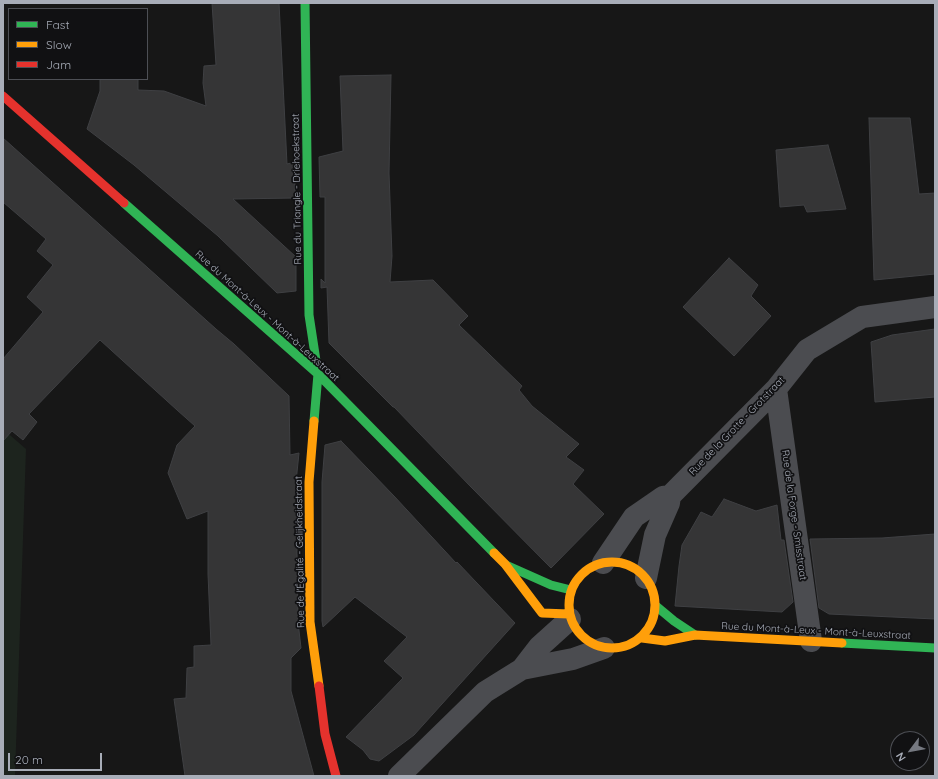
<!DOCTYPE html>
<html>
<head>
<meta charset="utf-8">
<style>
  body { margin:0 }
  #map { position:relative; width:938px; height:779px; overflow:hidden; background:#171717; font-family:Quicksand,sans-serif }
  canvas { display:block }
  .frame { position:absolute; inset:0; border:4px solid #a8adb8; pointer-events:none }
  .legend { position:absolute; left:8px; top:8px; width:140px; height:72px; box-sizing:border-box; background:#111113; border:1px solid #4d4f55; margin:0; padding:5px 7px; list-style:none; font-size:12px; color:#a8adb8 }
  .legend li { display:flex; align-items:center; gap:8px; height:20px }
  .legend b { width:20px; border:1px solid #4d4f55 }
  .north { position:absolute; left:890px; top:731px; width:40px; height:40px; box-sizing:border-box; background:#111113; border:1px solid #4d4f55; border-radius:50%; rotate:238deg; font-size:11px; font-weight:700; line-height:16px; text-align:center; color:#a8adb8 }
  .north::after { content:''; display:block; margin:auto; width:14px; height:18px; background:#757880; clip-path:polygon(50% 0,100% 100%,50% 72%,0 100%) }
  .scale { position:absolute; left:8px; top:753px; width:94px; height:18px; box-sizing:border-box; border:2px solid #a8adb8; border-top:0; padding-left:5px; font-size:12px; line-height:14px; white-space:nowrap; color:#a8adb8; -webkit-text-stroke:3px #111113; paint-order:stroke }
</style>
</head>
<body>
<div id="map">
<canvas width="938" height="779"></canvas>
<div class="frame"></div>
<ul class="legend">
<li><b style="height:5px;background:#30b455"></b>Fast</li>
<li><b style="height:5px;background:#ff9f0a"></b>Slow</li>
<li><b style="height:5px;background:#e5322d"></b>Jam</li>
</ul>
<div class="north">N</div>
<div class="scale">20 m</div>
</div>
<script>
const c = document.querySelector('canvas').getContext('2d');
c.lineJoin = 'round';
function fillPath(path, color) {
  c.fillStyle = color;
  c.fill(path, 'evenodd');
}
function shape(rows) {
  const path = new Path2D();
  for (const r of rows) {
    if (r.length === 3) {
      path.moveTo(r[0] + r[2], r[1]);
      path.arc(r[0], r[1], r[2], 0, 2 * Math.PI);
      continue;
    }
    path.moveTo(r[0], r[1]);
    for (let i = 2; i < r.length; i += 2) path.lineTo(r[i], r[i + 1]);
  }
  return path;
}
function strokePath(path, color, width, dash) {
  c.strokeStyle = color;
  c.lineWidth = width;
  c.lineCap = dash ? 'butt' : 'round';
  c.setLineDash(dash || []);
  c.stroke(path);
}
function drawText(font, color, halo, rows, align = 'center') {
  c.font = font + ' Quicksand,sans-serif';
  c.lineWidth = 3.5;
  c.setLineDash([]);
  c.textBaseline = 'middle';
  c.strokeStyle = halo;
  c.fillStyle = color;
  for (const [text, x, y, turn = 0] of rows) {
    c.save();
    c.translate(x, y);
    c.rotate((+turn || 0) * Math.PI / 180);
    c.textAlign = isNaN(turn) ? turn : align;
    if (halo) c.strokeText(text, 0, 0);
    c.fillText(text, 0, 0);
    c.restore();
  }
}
fillPath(shape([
  [3,429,26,449,15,776,3,776]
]), '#1d241e');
const building = shape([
  [212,3,279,3,287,164,295,162,295,198,233,199,296,257,296,291,277,293,218,236,134,165,87,129,100,91,100,79,138,79,138,90,164,91,206,106,203,83,204,66,216,65,212,3],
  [391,75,389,173,392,256,390,282,433,280,468,316,459,325,522,386,519,390,532,406,579,444,566,457,584,470,573,484,604,514,551,568,471,487,394,407,393,407,329,343,327,287,321,288,321,279,325,283,325,197,320,197,319,157,343,151,340,76,391,75],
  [869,118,910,118,919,194,935,193,935,274,874,280,869,118],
  [3,138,216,329,234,344,289,396,290,455,299,453,296,482,298,622,301,648,291,658,291,691,314,776,185,776,174,699,186,698,187,668,194,667,194,646,211,645,208,574,208,511,187,519,168,473,177,445,195,426,177,410,100,340,29,414,37,422,23,440,12,431,3,441,3,359,43,312,27,297,53,265,37,251,46,239,3,202,3,138],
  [828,145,846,209,807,212,804,205,780,207,776,150,828,145],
  [729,258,758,285,751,296,771,316,734,356,683,307,729,258],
  [935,329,935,397,875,402,871,342,892,335,935,329],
  [341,441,394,496,456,563,457,562,515,623,414,735,379,761,370,759,363,750,346,737,403,678,384,661,407,637,355,597,323,627,322,621,322,482,325,445,341,441],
  [724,499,756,511,777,505,781,540,784,540,793,602,782,612,675,606,679,566,682,545,701,512,712,517,724,499],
  [935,534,935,619,829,614,819,608,810,539,882,538,935,534]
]);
fillPath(building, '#353536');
strokePath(building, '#3f4043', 1);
strokePath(shape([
  [776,389,811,641],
  [603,563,634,517,663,497,670,496,776,389,807,350,862,317,935,307],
  [646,578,655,535,669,503,670,496],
  [522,669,539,647,570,619],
  [399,776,485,692,522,669,573,659,604,648]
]), '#4b4c50', 22);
strokePath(shape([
  [305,3,309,315,318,374,314,421],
  [124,203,318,374,494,553],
  [506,565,551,585,571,590],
  [656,606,674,621,695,635],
  [842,643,935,648]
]), '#30b455', 9);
strokePath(shape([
  [314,421,309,482,310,622,319,686],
  [494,553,505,564,542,613,569,614],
  [612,605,43],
  [642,638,665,641,695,635,842,643]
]), '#ff9f0a', 9);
strokePath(shape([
  [3,96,124,203],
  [319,686,325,734,336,776]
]), '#e5322d', 9);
drawText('10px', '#a8adb8', '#111113', [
  ["Rue du Triangle - Driehoekstraat",297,189,-91],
  ["Rue du Mont-à-Leux - Mont-à-Leuxstraat",267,316,42],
  ["Rue de la Grotte - Grotstraat",737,426,-46],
  ["Rue de la Forge - Smisstraat",794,515,82],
  ["Rue de l'Égalité - Gelijkheidstraat",300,552,-91],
  ["Rue du Mont-à-Leux - Mont-à-Leuxstraat",816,631,3]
]);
</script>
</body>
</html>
